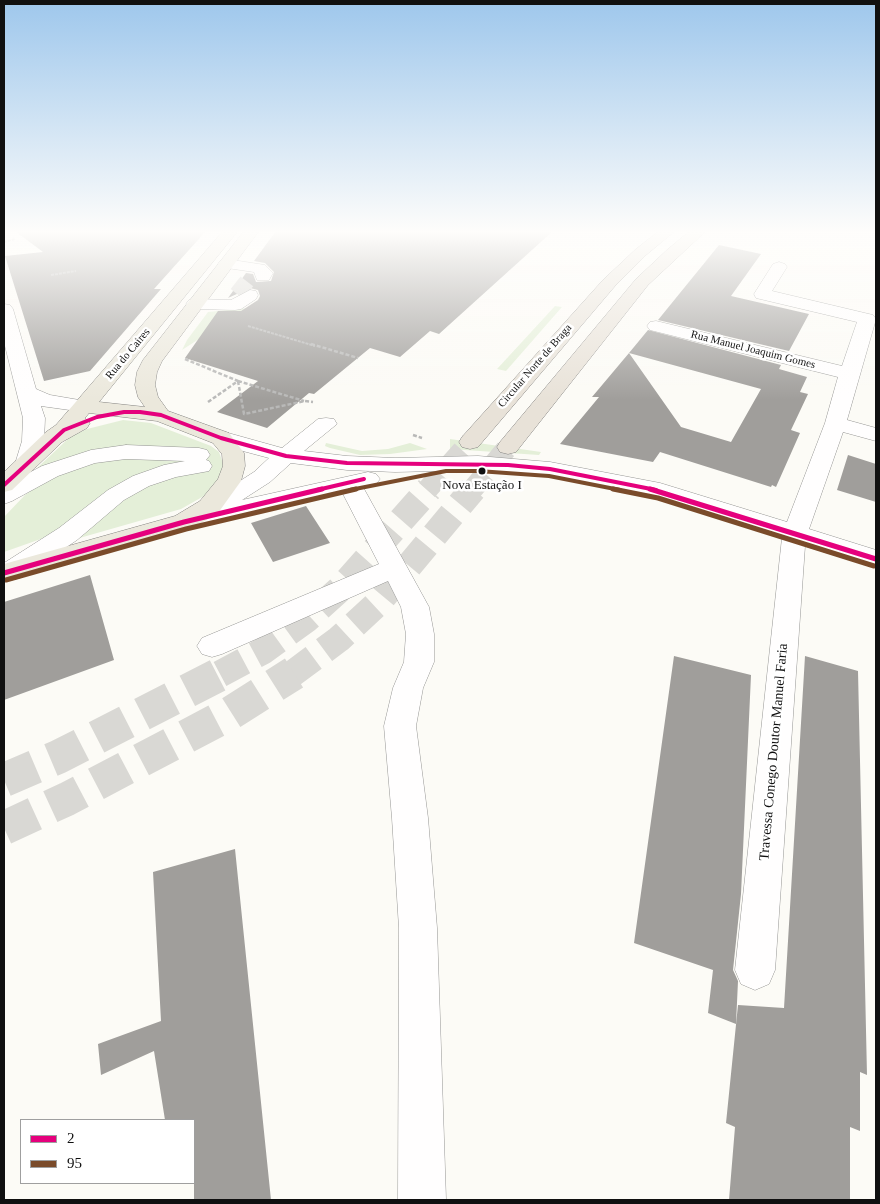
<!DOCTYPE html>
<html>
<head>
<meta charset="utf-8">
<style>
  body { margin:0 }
  #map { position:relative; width:880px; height:1204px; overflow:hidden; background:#fcfbf6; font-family:"Times New Roman",serif }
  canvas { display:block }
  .frame { position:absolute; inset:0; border:5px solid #101010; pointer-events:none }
  .legend { position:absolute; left:20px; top:1119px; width:175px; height:65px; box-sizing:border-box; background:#fff; border:1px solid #9f9f9f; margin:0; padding:6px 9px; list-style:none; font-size:15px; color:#101010 }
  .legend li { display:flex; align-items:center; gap:10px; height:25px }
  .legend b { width:25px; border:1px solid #9f9f9f }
</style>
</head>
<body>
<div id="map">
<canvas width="880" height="1204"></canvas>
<div class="frame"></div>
<ul class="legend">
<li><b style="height:6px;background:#e5007d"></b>2</li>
<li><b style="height:6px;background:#7a4b2a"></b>95</li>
</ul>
</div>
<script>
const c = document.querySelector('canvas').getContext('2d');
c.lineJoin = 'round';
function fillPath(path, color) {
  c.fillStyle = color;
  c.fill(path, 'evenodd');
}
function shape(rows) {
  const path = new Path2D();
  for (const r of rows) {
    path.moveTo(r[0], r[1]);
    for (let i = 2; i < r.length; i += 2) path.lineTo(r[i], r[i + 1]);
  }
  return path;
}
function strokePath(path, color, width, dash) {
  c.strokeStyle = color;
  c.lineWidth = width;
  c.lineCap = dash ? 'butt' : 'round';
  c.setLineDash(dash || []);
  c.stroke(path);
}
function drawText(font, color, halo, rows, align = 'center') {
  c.font = font + ' "Times New Roman",serif';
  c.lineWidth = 5;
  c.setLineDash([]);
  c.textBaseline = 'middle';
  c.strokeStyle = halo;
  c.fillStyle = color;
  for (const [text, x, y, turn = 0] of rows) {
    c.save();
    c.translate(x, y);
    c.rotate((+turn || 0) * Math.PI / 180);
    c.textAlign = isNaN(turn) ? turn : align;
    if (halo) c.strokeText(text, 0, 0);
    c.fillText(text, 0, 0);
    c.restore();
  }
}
fillPath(shape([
  [555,306,562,307,506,371,497,369],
  [247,308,233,317,182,350,187,340,208,312],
  [123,420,151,423,211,446,219,452,224,466,215,486,204,496,181,509,69,541,127,494,165,478,199,472,207,450,160,447,34,471,71,436,87,429],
  [450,439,541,452,539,455,450,449],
  [326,443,362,451,388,449,410,443,427,449,390,454,360,455,330,448,325,446],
  [110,458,193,460,55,534,4,552,4,517,25,495,46,479]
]), '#e4efd8');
fillPath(shape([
  [15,231,206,231,154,289,161,289,90,371,44,381,5,256,43,252],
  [276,231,553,231,439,334,430,331,400,357,370,348,314,394,309,393,267,428,217,412,258,381,185,358,218,311,241,311,258,300,260,296,258,290,250,288,228,298,246,273,253,274,256,282,271,281,274,272,265,263,254,261],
  [719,245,761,254,731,296,809,314,789,351,658,320],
  [648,330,781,365,779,369,807,377,800,392,808,394,791,430,800,433,776,487,772,485,771,487,660,452,653,462,560,444,599,397,592,397,629,353,681,427,731,442,761,389,629,353],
  [848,455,876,464,876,502,837,490],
  [306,506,330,543,273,562,251,523],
  [90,575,114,660,4,700,4,602],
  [674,656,751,675,741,894,733,970,738,981,736,1024,708,1013,713,970,634,943],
  [805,656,858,671,867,1075,860,1072,860,1131,850,1127,850,1200,729,1200,735,1127,726,1123,738,1005,784,1008],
  [235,849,271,1200,194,1200,194,1120,165,1120,154,1051,101,1075,98,1044,161,1021,153,872]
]), '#a09e9b');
strokePath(shape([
  [237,294,251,276]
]), '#d9d8d4', 16, [16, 8]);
strokePath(shape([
  [427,490,470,442],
  [472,490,508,447]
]), '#d9d8d4', 21, [21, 11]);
strokePath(shape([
  [220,674,263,651,307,619,342,587,429,489],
  [292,674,339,639,378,603,473,489]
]), '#d9d8d4', 27, [27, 13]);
strokePath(shape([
  [4,780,58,757,222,673],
  [4,828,67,799,229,714,294,673]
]), '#d9d8d4', 34, [34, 17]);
const minor = shape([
  [226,259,265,265,273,273,269,280,257,280,254,272,220,267,218,264,220,261,226,259],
  [779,262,785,264,787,267,772,291,873,315,876,319,847,420,876,428,876,441,843,432,809,529,876,550,876,568,805,546,775,970,769,984,755,990,741,984,735,970,782,538,656,498,550,476,478,470,395,472,347,470,291,463,270,482,242,500,368,472,376,474,380,479,376,484,363,487,429,607,434,634,434,662,423,688,416,726,428,818,437,928,446,1200,398,1200,399,928,392,818,384,726,393,688,404,662,406,634,401,607,388,581,222,654,212,657,202,654,197,646,202,638,379,564,342,492,184,530,175,528,172,522,175,516,204,509,201,505,204,499,226,490,254,472,269,458,213,443,210,438,213,433,221,431,282,448,318,419,326,418,334,419,337,424,304,451,347,456,395,458,478,456,550,462,660,483,787,522,825,423,838,377,650,330,647,326,650,322,656,321,842,366,857,322,756,298,754,294,773,264,779,262],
  [250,290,256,291,258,295,256,299,241,309,235,310,195,309,189,308,186,304,189,300,195,299,231,300,250,290],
  [4,304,10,305,13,309,36,389,50,395,91,402,94,406,91,410,84,412,41,406,45,418,44,441,37,464,34,469,26,471,18,469,15,464,22,441,23,418,4,342,4,304],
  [126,445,199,448,207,450,210,455,206,460,209,461,212,466,209,471,176,477,149,486,124,500,77,540,20,578,11,580,4,578,4,563,59,528,108,490,133,476,164,465,185,461,126,459,95,463,58,476,12,501,4,504,4,486,42,466,91,450,126,445]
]);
const major = shape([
  [223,231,238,231,99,402,145,407,138,397,135,385,137,372,143,360,244,231,259,231,162,361,157,372,155,385,158,397,168,411,229,433,244,453,245,466,241,481,218,513,193,528,4,582,4,564,175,516,200,501,218,479,223,466,222,454,213,443,157,421,89,413,85,418,90,423,87,428,62,442,12,490,4,492,4,472,46,432,56,425,223,231]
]);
const highway = shape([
  [659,231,675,231,646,255,615,286,478,447,470,449,462,447,459,442,462,437,603,280,636,249,659,231],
  [690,231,706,231,648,285,516,452,508,454,500,452,497,447,500,442,636,279,668,249,690,231]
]);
strokePath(minor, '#969694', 1);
strokePath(major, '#848381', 1);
strokePath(highway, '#848381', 1);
strokePath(shape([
  [4,242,15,239],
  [51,275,76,271],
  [248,326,315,346]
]), '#b9b9b8', 2, [3, 1]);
strokePath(shape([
  [311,344,358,358],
  [185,359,238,381,208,402],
  [238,381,244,414,305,401,313,402],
  [238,381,304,401],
  [413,435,422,438]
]), '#b9b9b8', 2.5, [4, 2]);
fillPath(minor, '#fffefe');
fillPath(major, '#ebe8dc');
fillPath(highway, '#e8e2d8');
strokePath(shape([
  [4,485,64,430,97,417,124,412,140,412,161,415,221,438,286,456,347,463,508,465,550,469,656,490],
  [317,490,364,479]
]), '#e5007d', 4);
strokePath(shape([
  [650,489,876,559],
  [4,573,184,522,322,489]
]), '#e5007d', 5);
strokePath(shape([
  [350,490,446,471,478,471,549,476,620,490]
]), '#7a4b2a', 4);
strokePath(shape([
  [613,489,658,498,874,566],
  [6,580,186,529,356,489]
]), '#7a4b2a', 5);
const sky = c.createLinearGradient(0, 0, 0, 400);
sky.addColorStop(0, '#9ec7ec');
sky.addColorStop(0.58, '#fefdfb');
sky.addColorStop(1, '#fefdfb00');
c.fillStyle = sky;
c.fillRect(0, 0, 880, 400);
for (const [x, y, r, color] of [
  [482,471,4.5,"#101010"]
]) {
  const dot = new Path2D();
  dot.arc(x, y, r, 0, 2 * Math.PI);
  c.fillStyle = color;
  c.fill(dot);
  strokePath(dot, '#fff', 2);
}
drawText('11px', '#101010', '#fff', [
  ["Rua Manuel Joaquim Gomes",753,350,14],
  ["Rua do Caires",128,354,-50],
  ["Circular Norte de Braga",535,366,-49]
]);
drawText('13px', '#101010', '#fff', [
  ["Nova Estação I",482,486]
]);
drawText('14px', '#101010', '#fff', [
  ["Travessa Conego Doutor Manuel Faria",774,752,-85]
]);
</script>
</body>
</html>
